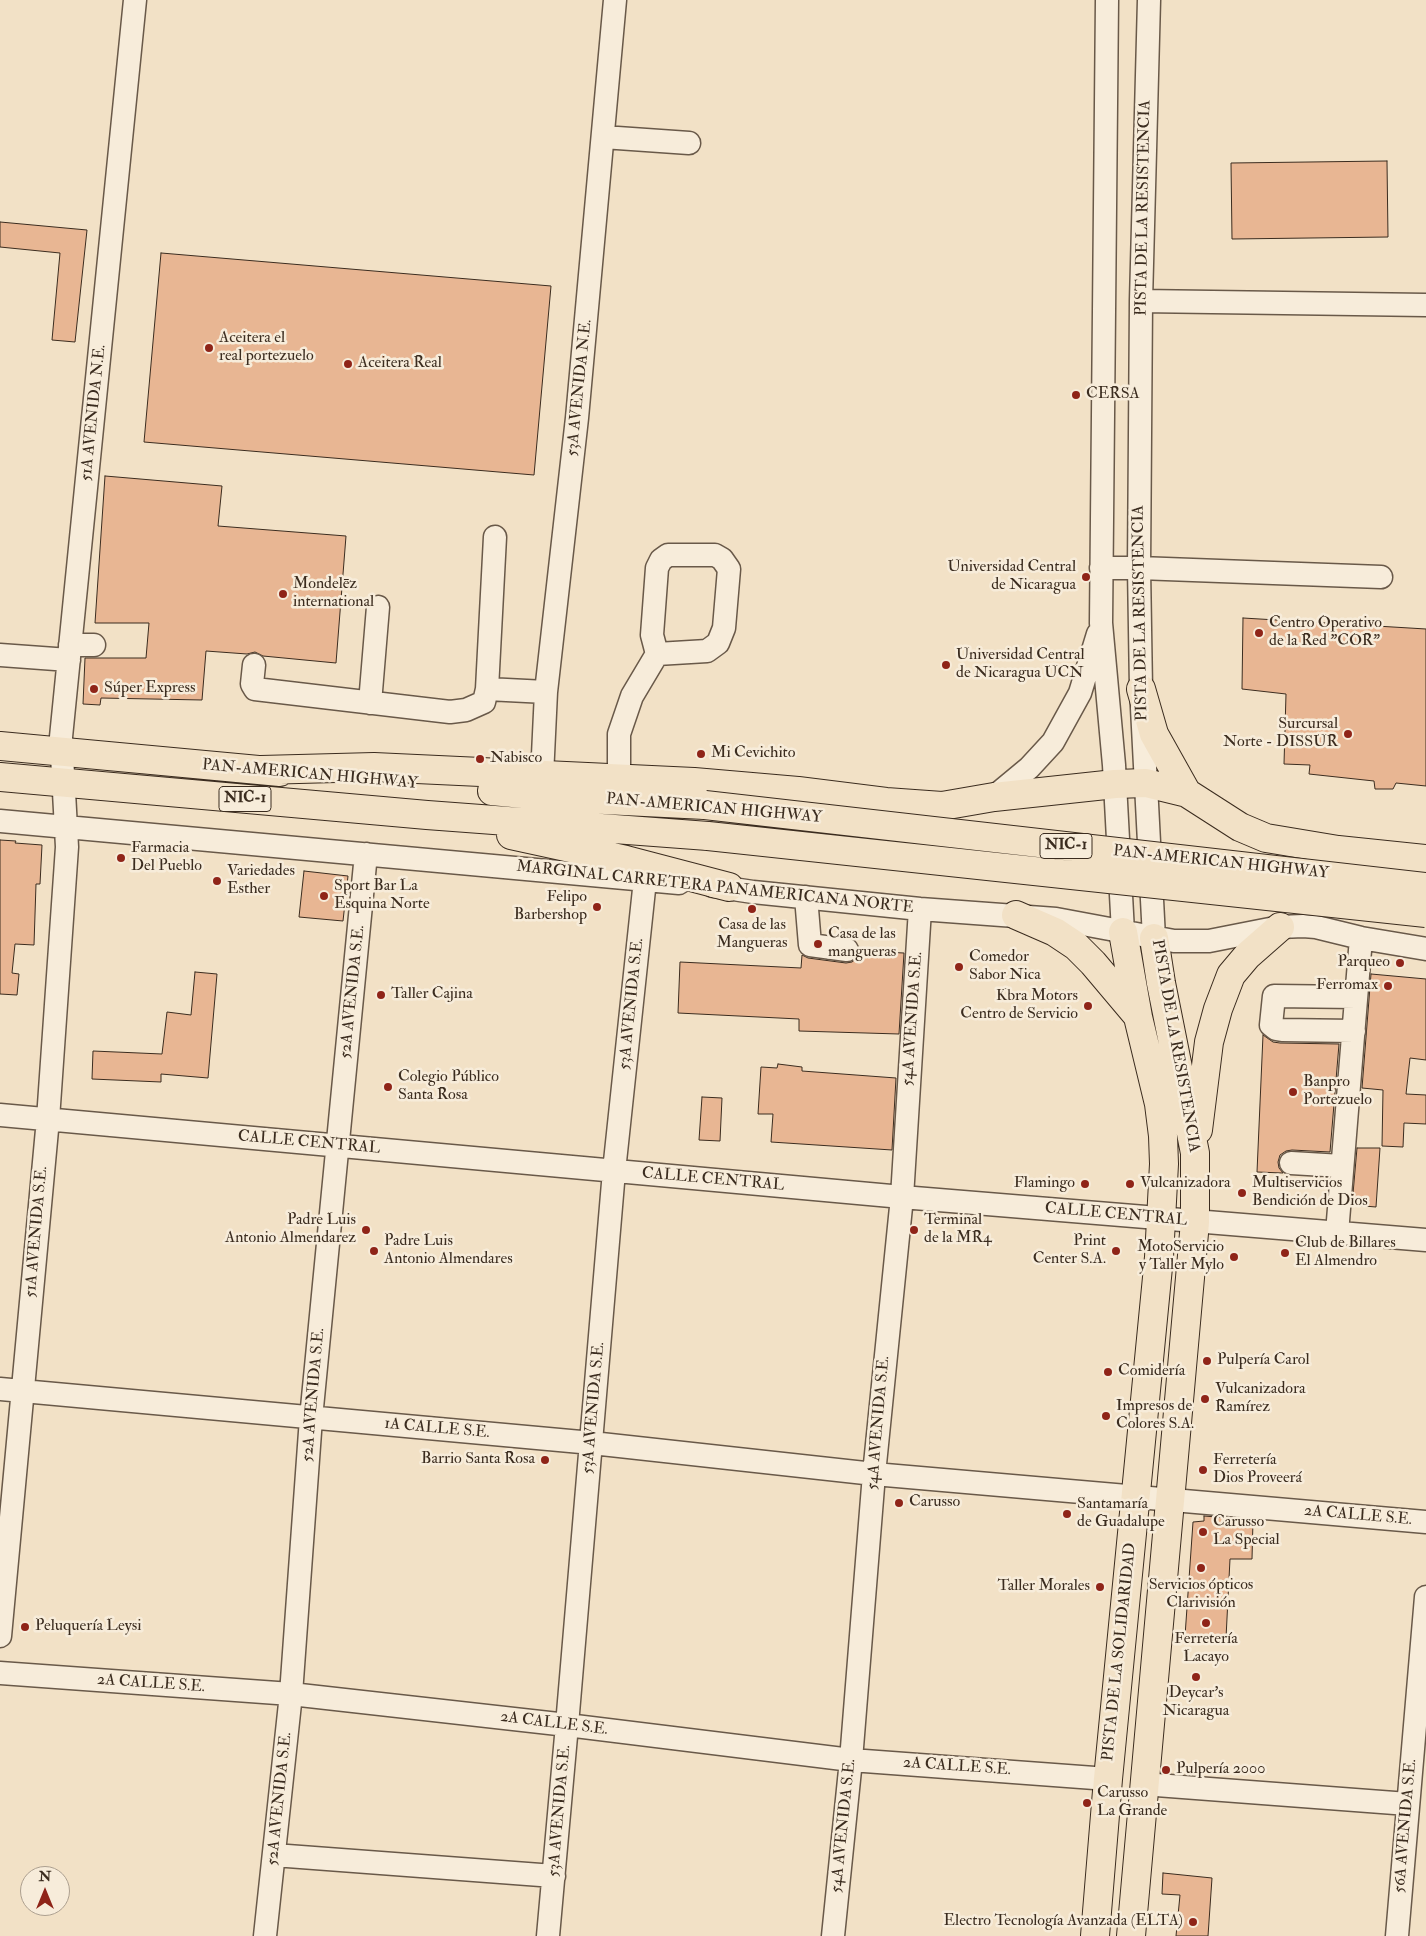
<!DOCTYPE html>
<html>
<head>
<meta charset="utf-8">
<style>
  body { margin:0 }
  #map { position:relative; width:1426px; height:1936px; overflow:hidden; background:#f2e1c6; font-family:"IM FELL Double Pica",serif }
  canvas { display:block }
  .north { position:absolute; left:20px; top:1866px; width:50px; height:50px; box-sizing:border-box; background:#f7ecda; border:1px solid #ac9f8f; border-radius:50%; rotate:0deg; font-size:14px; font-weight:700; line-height:20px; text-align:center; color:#3b2c1f }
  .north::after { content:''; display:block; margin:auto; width:18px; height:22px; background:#8f2418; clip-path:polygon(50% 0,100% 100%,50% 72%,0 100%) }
</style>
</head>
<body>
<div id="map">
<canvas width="1426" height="1936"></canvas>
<div class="north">N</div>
</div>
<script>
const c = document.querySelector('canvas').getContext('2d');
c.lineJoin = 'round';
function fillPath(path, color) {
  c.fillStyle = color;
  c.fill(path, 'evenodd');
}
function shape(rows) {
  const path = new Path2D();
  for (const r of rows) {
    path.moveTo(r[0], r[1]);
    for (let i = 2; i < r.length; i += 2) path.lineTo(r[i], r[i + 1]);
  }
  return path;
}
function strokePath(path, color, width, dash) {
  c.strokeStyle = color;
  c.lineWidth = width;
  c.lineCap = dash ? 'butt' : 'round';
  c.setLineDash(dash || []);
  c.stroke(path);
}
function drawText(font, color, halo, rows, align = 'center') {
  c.font = font + ' "IM FELL Double Pica",serif';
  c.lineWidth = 5;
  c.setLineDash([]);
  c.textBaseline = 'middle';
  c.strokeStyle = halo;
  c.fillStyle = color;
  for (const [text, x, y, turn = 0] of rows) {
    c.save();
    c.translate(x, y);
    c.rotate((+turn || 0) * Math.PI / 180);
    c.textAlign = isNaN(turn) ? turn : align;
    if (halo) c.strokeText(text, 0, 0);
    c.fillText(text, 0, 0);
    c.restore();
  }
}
const building = shape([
  [1387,161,1388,237,1232,239,1231,163,1387,161],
  [0,222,87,230,75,342,52,340,60,253,0,247,0,222],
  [161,253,551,286,534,475,144,442,161,253],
  [105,476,222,486,218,526,346,536,336,663,263,656,255,652,247,654,206,651,202,700,101,698,100,705,83,704,85,658,146,658,149,623,95,623,105,476],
  [1243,618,1426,629,1426,786,1396,783,1393,789,1375,789,1374,781,1309,774,1310,765,1284,764,1286,694,1242,689,1243,618],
  [0,840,16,841,15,843,42,845,40,884,36,884,34,945,15,944,12,973,19,974,17,995,0,994,0,840],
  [304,871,348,876,343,921,299,917,304,871],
  [860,951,904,953,899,1034,799,1031,799,1019,678,1013,680,962,801,968,802,955,808,958,846,963,852,962,857,958,860,951],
  [195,972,217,974,208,1078,161,1074,161,1082,92,1079,93,1051,162,1054,167,1012,191,1015,195,972],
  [1371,974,1426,979,1426,1060,1410,1058,1406,1094,1426,1095,1426,1124,1404,1123,1403,1147,1382,1146,1383,1090,1362,1088,1371,974],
  [1263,1035,1273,1042,1280,1043,1339,1044,1330,1152,1292,1150,1286,1151,1280,1155,1278,1162,1279,1168,1283,1173,1257,1172,1263,1035],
  [778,1064,802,1067,802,1071,896,1078,892,1150,771,1142,773,1114,758,1114,761,1067,777,1068,778,1064],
  [702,1097,722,1098,720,1141,699,1140,702,1097],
  [1357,1148,1380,1148,1376,1207,1352,1205,1357,1148],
  [1204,1516,1253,1520,1252,1559,1230,1559,1226,1638,1185,1636,1193,1522,1204,1521,1204,1516],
  [1163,1873,1212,1878,1208,1936,1176,1936,1180,1895,1162,1894,1163,1873]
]);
fillPath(building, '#e8b693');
strokePath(building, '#3b2c1f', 1);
const minor = shape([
  [1107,0,1101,623,1114,765,1123,932],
  [1149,0,1141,301,1139,568,1141,689,1154,938],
  [603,137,689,143],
  [1141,301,1426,305],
  [1101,568,1139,568,1381,577],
  [70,645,94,645],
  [0,655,69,660],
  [254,665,252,684,255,689,450,712,466,710,484,702,487,689,495,537],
  [487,689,546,692],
  [370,703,378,607],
  [542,776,546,692,577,418,615,0],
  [619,779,619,734,632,696,657,654,652,635,657,568,661,560,668,555,715,555,722,559,729,569,724,628,718,643,707,651,657,654],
  [994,797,1029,768,1053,742,1080,693,1098,634],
  [0,821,679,883],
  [713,886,753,892,920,909,1056,919,1174,941,1209,941,1280,927,1303,926,1316,927,1361,938,1426,949],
  [806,897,810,945,847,950],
  [1354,1031,1282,1030,1276,1029,1271,1025,1274,996,1356,997],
  [0,1115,902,1197,1426,1240],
  [1291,1163,1342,1166],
  [1337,1233,1361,938],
  [0,1389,592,1443,874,1474,1426,1522],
  [0,1636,48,1119,67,847,61,737,135,0],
  [0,1673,291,1694,567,1725,851,1760,1108,1779],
  [1143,1784,1408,1804],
  [274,1855,554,1876],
  [265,1936,291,1694,311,1418,366,854],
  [548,1936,567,1725,614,1171,645,880],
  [833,1936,851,1760,874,1474,902,1197,920,909],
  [1397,1936,1426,1597]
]);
const major = shape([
  [1016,915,1055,932,1076,946,1093,963,1136,1014],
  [1198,1130,1209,1042,1218,1009,1231,975,1247,956,1280,927],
  [1095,1936,1108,1779,1159,1257,1164,1164,1163,1136,1159,1104,1138,1017,1123,932],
  [1131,1936,1195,1222,1195,1153,1161,983,1154,938]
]);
const highway = shape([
  [1141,689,1154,734,1187,793],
  [0,746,280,772],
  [261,770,374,767,694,782,798,791,886,802,942,806,994,797,1115,784,1146,783,1187,793,1240,827,1266,838,1338,850,1426,859],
  [0,777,427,815,708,836],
  [492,791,565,798,705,805],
  [511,835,626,860,729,887]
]);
strokePath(minor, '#695949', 25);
strokePath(major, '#3b2c1f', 30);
strokePath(highway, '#3b2c1f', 30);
strokePath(minor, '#f7ecda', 22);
strokePath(major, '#f2e1c6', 28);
strokePath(highway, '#f2e1c6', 28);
const highwayBridge = shape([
  [705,805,1426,887],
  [708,836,1426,913]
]);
strokePath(highwayBridge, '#3b2c1f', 30, []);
strokePath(highwayBridge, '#f2e1c6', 28);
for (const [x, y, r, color] of [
  [209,348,5,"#8f2418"],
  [348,364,5,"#8f2418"],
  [1076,395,5,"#8f2418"],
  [1086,577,5,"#8f2418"],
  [283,594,5,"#8f2418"],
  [1259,633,5,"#8f2418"],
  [946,665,5,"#8f2418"],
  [94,689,5,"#8f2418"],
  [1348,734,5,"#8f2418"],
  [701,754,5,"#8f2418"],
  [480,759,5,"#8f2418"],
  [121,858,5,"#8f2418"],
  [217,881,5,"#8f2418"],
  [324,896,5,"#8f2418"],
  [597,907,5,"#8f2418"],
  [752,909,5,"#8f2418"],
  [818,944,5,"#8f2418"],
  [1400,963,5,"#8f2418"],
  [959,967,5,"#8f2418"],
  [1388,986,5,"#8f2418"],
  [381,995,5,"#8f2418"],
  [1088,1006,5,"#8f2418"],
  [388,1087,5,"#8f2418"],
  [1293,1092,5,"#8f2418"],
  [1085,1184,5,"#8f2418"],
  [1130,1184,5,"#8f2418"],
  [1242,1193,5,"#8f2418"],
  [366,1230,5,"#8f2418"],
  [914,1230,5,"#8f2418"],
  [374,1251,5,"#8f2418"],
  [1116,1251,5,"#8f2418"],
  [1285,1253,5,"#8f2418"],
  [1234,1257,5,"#8f2418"],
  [1207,1361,5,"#8f2418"],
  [1108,1372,5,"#8f2418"],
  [1205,1399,5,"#8f2418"],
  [1106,1416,5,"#8f2418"],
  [545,1460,5,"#8f2418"],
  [1203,1470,5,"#8f2418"],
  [899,1503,5,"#8f2418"],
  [1067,1514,5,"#8f2418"],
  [1203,1532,5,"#8f2418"],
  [1201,1568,5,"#8f2418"],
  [1100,1587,5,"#8f2418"],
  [1206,1623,5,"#8f2418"],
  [25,1627,5,"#8f2418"],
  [1196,1677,5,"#8f2418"],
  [1166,1770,5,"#8f2418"],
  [1087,1803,5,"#8f2418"],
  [1193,1922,5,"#8f2418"]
]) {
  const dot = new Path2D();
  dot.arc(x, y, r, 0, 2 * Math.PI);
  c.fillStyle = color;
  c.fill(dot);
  strokePath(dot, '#f7ecda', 2);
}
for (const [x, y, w] of [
  [245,799,52],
  [1066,846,52]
]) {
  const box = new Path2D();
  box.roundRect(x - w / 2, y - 12.5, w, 25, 4);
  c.fillStyle = '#f7ecda';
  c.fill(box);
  strokePath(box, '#3b2c1f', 1);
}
drawText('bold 15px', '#3b2c1f', null, [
  ["NIC-1",245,799],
  ["NIC-1",1066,846]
]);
drawText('16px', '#3b2c1f', '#f7ecda', [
  ["PISTA DE LA RESISTENCIA",1144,208,-89],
  ["53A AVENIDA N.E.",580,388,-84],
  ["51A AVENIDA N.E.",94,413,-84],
  ["PISTA DE LA RESISTENCIA",1141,613,-91],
  ["PAN-AMERICAN HIGHWAY",310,775,5],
  ["PAN-AMERICAN HIGHWAY",714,809,5],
  ["PAN-AMERICAN HIGHWAY",1221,863,6],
  ["MARGINAL CARRETERA PANAMERICANA NORTE",715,888,6],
  ["52A AVENIDA S.E.",353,992,-84],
  ["53A AVENIDA S.E.",632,1004,-84],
  ["54A AVENIDA S.E.",913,1019,-86],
  ["PISTA DE LA RESISTENCIA",1175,1046,80],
  ["CALLE CENTRAL",309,1143,5],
  ["CALLE CENTRAL",713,1180,5],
  ["CALLE CENTRAL",1116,1215,5],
  ["51A AVENIDA S.E.",37,1232,-85],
  ["52A AVENIDA S.E.",314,1395,-85],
  ["53A AVENIDA S.E.",594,1408,-85],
  ["54A AVENIDA S.E.",879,1423,-85],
  ["1A CALLE S.E.",437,1429,5],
  ["2A CALLE S.E.",1358,1516,5],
  ["PISTA DE LA SOLIDARIDAD",1120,1652,-84],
  ["2A CALLE S.E.",151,1684,4],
  ["2A CALLE S.E.",554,1724,7],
  ["2A CALLE S.E.",957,1767,4],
  ["52A AVENIDA S.E.",280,1799,-84],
  ["53A AVENIDA S.E.",560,1811,-85],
  ["54A AVENIDA S.E.",844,1826,-84],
  ["56A AVENIDA S.E.",1406,1826,-85]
]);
drawText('16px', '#3b2c1f', '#f7ecda', [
  ["Aceitera el",219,339],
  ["real portezuelo",219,357],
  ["Aceitera Real",358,364],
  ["CERSA",1086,395],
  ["Universidad Central",1076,568,"right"],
  ["de Nicaragua",1076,586,"right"],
  ["Mondelēz",293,585],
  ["international",293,603],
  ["Centro Operativo",1269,624],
  ["de la Red \"COR\"",1269,642],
  ["Universidad Central",956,656],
  ["de Nicaragua UCN",956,674],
  ["Súper Express",104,689],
  ["Surcursal",1338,725,"right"],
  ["Norte - DISSUR",1338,743,"right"],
  ["Mi Cevichito",711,754],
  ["Nabisco",490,759],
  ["Farmacia",131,849],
  ["Del Pueblo",131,867],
  ["Variedades",227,872],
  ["Esther",227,890],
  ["Sport Bar La",334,887],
  ["Esquina Norte",334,905],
  ["Felipo",587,898,"right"],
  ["Barbershop",587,916,"right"],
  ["Casa de las",752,926,"center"],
  ["Mangueras",752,944,"center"],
  ["Casa de las",828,935],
  ["mangueras",828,953],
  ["Comedor",969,958],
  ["Sabor Nica",969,976],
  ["Parqueo",1390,963,"right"],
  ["Ferromax",1378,986,"right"],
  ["Taller Cajina",391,995],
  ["Kbra Motors",1078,997,"right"],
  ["Centro de Servicio",1078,1015,"right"],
  ["Colegio Público",398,1078],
  ["Santa Rosa",398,1096],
  ["Banpro",1303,1083],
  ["Portezuelo",1303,1101],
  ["Flamingo",1075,1184,"right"],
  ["Vulcanizadora",1140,1184],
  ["Multiservicios",1252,1184],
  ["Bendición de Dios",1252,1202],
  ["Padre Luis",356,1221,"right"],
  ["Antonio Almendarez",356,1239,"right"],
  ["Terminal",924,1221],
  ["de la MR4",924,1239],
  ["Padre Luis",384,1242],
  ["Antonio Almendares",384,1260],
  ["Print",1106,1242,"right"],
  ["Center S.A.",1106,1260,"right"],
  ["Club de Billares",1295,1244],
  ["El Almendro",1295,1262],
  ["MotoServicio",1224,1248,"right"],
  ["y Taller Mylo",1224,1266,"right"],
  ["Pulpería Carol",1217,1361],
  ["Comidería",1118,1372],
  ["Vulcanizadora",1215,1390],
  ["Ramírez",1215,1408],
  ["Impresos de",1116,1407],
  ["Colores S.A.",1116,1425],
  ["Barrio Santa Rosa",535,1460,"right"],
  ["Ferretería",1213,1461],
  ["Dios Proveerá",1213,1479],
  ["Carusso",909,1503],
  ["Santamaría",1077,1505],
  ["de Guadalupe",1077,1523],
  ["Carusso",1213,1523],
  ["La Special",1213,1541],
  ["Servicios ópticos",1201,1586,"center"],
  ["Clarivisión",1201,1604,"center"],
  ["Taller Morales",1090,1587,"right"],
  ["Peluquería Leysi",35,1627],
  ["Ferretería",1206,1640,"center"],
  ["Lacayo",1206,1658,"center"],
  ["Deycar's",1196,1694,"center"],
  ["Nicaragua",1196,1712,"center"],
  ["Pulpería 2000",1176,1770],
  ["Carusso",1097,1794],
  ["La Grande",1097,1812],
  ["Electro Tecnología Avanzada (ELTA)",1183,1922,"right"]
], 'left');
</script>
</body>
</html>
